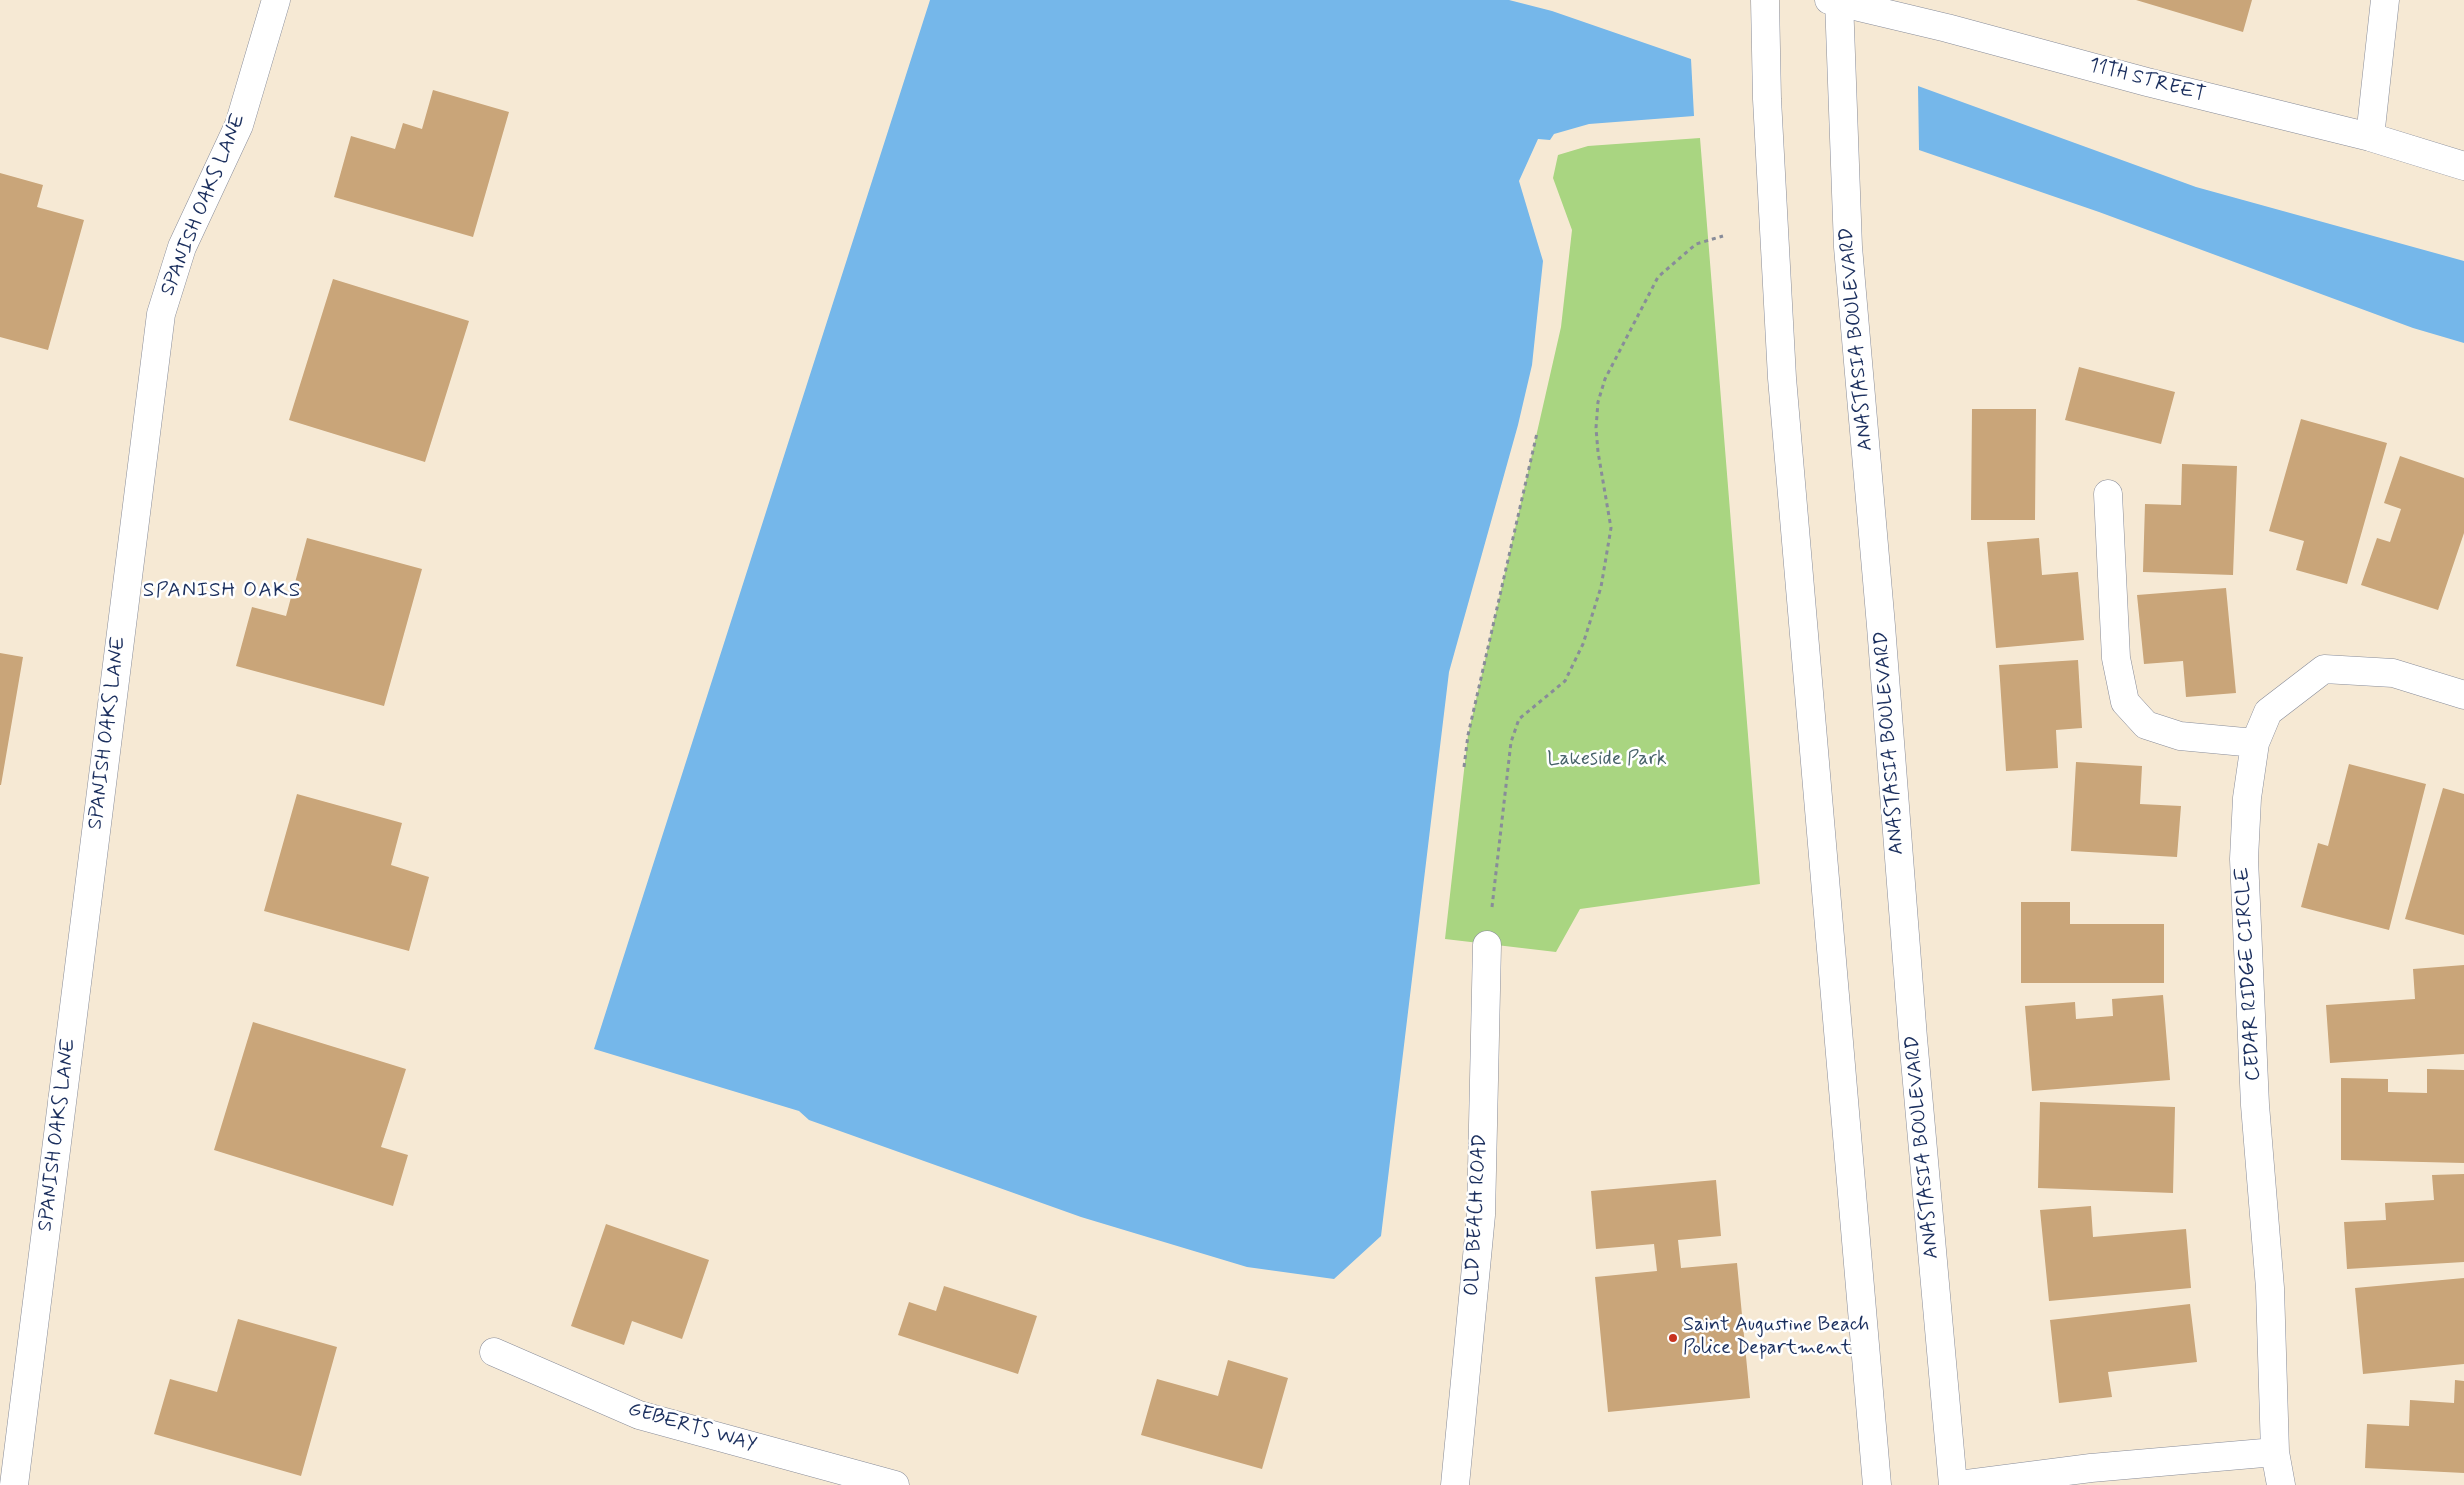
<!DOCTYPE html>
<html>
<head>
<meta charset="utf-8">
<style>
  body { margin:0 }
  canvas { display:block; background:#f6e9d4 }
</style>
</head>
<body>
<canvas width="2464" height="1485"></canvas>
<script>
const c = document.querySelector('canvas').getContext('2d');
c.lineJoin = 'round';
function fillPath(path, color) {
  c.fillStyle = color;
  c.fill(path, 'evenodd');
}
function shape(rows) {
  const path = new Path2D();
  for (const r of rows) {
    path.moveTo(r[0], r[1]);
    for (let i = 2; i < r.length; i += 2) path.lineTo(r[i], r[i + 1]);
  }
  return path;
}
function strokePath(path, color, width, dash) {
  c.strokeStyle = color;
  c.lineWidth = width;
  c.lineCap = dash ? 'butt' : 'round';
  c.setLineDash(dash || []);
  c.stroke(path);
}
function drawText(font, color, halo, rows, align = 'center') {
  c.font = font + ' Mynerve,sans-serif';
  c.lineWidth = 5;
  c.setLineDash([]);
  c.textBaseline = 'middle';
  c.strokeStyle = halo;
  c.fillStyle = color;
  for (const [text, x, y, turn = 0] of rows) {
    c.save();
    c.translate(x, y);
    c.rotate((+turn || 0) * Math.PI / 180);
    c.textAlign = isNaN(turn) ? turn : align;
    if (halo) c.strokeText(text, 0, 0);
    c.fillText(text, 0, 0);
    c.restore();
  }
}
fillPath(shape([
  [1700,138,1760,884,1580,909,1556,952,1445,939,1468,735,1561,327,1572,230,1553,178,1558,155,1588,146]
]), '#a9d581');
fillPath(shape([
  [930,0,1509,0,1552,11,1691,59,1694,116,1589,124,1554,134,1550,140,1538,139,1519,181,1543,261,1532,365,1518,425,1449,672,1381,1236,1334,1279,1247,1267,1081,1217,809,1120,799,1111,594,1049],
  [1918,86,2196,187,2464,261,2464,343,2413,328,2099,212,1919,150]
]), '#75b7ea');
fillPath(shape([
  [2136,0,2252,0,2243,32],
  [433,90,509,112,473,237,334,197,351,136,395,149,403,123,422,129],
  [0,173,43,185,37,207,84,220,48,350,0,337],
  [333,279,469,321,425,462,289,420],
  [2079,367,2175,392,2161,444,2065,420],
  [1972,409,2036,409,2035,520,1971,520],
  [2301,419,2387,443,2347,584,2296,570,2304,541,2269,531],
  [2400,456,2464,478,2464,533,2438,610,2361,585,2377,538,2390,542,2401,509,2384,503],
  [2182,464,2237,466,2233,575,2143,572,2145,504,2181,505],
  [307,538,422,569,384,706,236,666,252,607,286,616],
  [2039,538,2042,575,2078,572,2084,640,1996,648,1987,542],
  [2226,588,2236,693,2186,697,2183,661,2144,664,2137,595],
  [0,653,23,657,1,785,0,785],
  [2078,660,2082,728,2056,730,2058,768,2006,771,1999,665],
  [2076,762,2142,766,2140,804,2181,806,2177,857,2071,851],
  [2349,764,2426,784,2389,930,2301,907,2318,843,2328,846],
  [2443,788,2464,794,2464,935,2405,919],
  [297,794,402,823,391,865,429,877,409,951,264,911],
  [2021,902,2070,902,2070,924,2164,924,2164,983,2021,983],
  [2464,965,2464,1054,2330,1063,2326,1005,2415,999,2413,969],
  [2163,995,2170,1080,2032,1091,2025,1006,2075,1002,2076,1019,2113,1016,2112,999],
  [253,1022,406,1069,381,1147,408,1155,393,1206,214,1150],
  [2427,1069,2464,1070,2464,1163,2341,1160,2341,1078,2388,1079,2388,1092,2427,1093],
  [2040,1102,2175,1107,2173,1193,2038,1188],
  [2464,1174,2464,1262,2347,1269,2344,1222,2386,1220,2385,1203,2434,1200,2432,1175],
  [1716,1180,1721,1236,1678,1240,1681,1268,1737,1263,1750,1398,1608,1412,1595,1277,1657,1271,1654,1244,1596,1249,1591,1191],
  [2091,1206,2093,1237,2186,1229,2191,1288,2049,1301,2040,1210],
  [606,1224,709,1260,682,1339,632,1321,624,1345,571,1326],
  [2464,1278,2464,1364,2363,1374,2355,1288],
  [944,1286,1037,1316,1018,1374,898,1335,909,1302,936,1311],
  [2190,1304,2197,1362,2108,1372,2112,1397,2059,1403,2050,1320],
  [238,1319,337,1347,301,1476,154,1434,170,1379,217,1392],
  [1228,1360,1288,1378,1262,1469,1141,1435,1157,1379,1218,1396],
  [2455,1380,2464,1381,2464,1473,2365,1468,2367,1424,2409,1426,2410,1400,2454,1403]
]), '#c9a579');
const minor = shape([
  [1829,0,1947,28,2147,82,2370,137,2464,166],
  [2370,137,2385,0],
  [2108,494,2116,658,2125,702,2146,725,2180,736,2255,743],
  [494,1352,639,1415,895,1485],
  [14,1485,161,314,182,247,239,125,276,0],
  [1455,1485,1481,1215,1487,945],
  [1959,1485,2091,1468,2275,1452],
  [2281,1485,2275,1452,2270,1288,2255,1105,2244,859,2247,798,2255,743,2268,712,2324,669,2393,673,2464,695]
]);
const major = shape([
  [1765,0,1767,99,1782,378,1877,1485],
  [1839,0,1848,247,1881,626,1913,1038,1953,1485]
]);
strokePath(minor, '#888c99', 29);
strokePath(major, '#888c99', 29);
strokePath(shape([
  [1464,767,1468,735,1537,433],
  [1492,907,1511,742,1519,719,1565,681,1583,644,1601,587,1611,528,1598,452,1596,428,1598,402,1605,379,1658,277,1696,244,1723,236]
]), '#888c99', 3, [4, 4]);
strokePath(minor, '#fff', 28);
strokePath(major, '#fff', 28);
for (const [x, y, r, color] of [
  [1673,1338,5,"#c8321e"]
]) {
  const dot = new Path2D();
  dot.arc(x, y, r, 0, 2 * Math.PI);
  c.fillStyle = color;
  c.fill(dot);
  strokePath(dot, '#fff', 2);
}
drawText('20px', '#1b2f5e', '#fff', [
  ["11TH STREET",2147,81,15],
  ["SPANISH OAKS LANE",204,205,-68],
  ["ANASTASIA BOULEVARD",1857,339,-95],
  ["SPANISH OAKS LANE",108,733,-83],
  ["ANASTASIA BOULEVARD",1890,743,-94],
  ["CEDAR RIDGE CIRCLE",2249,974,-93],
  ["SPANISH OAKS LANE",58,1135,-83],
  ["ANASTASIA BOULEVARD",1923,1147,-95],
  ["OLD BEACH ROAD",1477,1215,-87],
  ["GEBERTS WAY",692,1428,16]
]);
drawText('20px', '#466168', '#fff', [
  ["Lakeside Park",1607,760]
]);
drawText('20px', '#1b2f5e', '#fff', [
  ["Saint Augustine Beach",1683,1326],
  ["Police Department",1683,1349]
], 'left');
c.letterSpacing = '1px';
drawText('21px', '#1b2f5e', '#fff', [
  ["SPANISH OAKS",222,592]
]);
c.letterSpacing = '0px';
</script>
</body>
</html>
